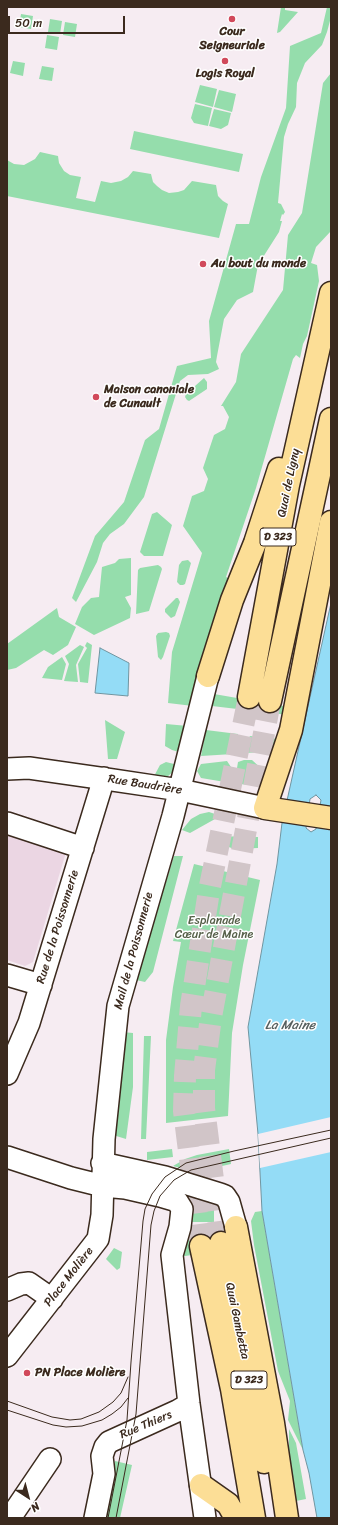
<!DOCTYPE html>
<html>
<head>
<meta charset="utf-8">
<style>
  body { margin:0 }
  #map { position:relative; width:338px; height:1525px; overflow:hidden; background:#f6ecf2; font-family:Sriracha,sans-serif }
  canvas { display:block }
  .frame { position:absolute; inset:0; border:8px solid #3b2a1e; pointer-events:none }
  .north { position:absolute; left:8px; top:1477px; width:40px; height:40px; -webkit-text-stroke:3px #fff; paint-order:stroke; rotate:144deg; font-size:11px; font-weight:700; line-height:16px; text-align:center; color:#3b2a1e }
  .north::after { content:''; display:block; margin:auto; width:14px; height:18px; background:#3b2a1e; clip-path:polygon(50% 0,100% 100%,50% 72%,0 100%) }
  .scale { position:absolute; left:8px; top:16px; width:117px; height:18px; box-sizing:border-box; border:2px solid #3b2a1e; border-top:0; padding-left:5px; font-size:12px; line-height:14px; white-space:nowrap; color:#3b2a1e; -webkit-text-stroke:3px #fff; paint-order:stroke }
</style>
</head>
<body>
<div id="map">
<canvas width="338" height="1525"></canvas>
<div class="frame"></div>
<div class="north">N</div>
<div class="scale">50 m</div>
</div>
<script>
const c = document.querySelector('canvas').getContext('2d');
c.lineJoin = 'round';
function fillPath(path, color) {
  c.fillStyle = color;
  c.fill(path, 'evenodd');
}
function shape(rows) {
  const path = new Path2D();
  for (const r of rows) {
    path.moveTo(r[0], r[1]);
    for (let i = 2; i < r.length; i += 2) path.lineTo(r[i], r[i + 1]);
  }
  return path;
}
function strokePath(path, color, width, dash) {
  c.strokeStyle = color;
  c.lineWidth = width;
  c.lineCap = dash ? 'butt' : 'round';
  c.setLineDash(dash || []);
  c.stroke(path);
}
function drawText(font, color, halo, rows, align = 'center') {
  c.font = font + ' Sriracha,sans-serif';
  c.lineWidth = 3;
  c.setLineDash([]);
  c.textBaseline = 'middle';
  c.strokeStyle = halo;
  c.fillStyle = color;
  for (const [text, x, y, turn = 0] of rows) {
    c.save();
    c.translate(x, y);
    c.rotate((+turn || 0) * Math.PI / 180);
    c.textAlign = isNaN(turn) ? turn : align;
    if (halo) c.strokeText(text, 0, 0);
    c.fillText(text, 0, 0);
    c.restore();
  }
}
fillPath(shape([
  [17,835,67,849,33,962,25,966,7,960,7,836]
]), '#ebd6e3');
fillPath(shape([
  [281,7,285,7,285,10,298,12,280,32,277,33],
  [327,7,331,7,331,17,327,32,322,45,305,63,297,83,296,107,288,124,284,137,278,203,281,204,285,212,283,215,282,214,280,221,282,221,279,232,258,265,253,292,237,300,224,319,217,356,216,362,219,369,208,374,188,375,180,381,144,497,124,524,110,534,103,543,97,562,76,602,72,598,95,536,124,502,145,440,159,429,177,366,211,358,209,321,236,224,249,224,261,177,286,108,290,46,321,33],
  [21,14,33,16,31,29,19,27],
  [50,19,62,21,60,34,48,32],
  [65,22,77,24,75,37,63,35],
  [47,35,59,37,57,50,45,48],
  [13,61,25,63,23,76,10,73],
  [42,66,54,68,52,81,39,79],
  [331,73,331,231,316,247,311,263,317,265,319,281,307,336,303,344,300,358,296,355,293,359,256,488,226,577,233,581,193,706,168,703,172,652,202,553,183,526,192,496,204,491,208,479,203,468,214,435,225,429,229,417,223,406,221,406,236,382,241,354,283,290,288,235,302,213,323,83],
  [200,85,217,89,213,107,195,102],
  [219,90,236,94,232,112,214,107],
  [195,104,212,108,208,126,194,123,191,118],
  [214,109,231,113,228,125,221,129,209,126],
  [134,131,243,154,239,172,130,149],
  [40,152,58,156,59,163,64,171,70,175,81,177,76,198,95,202,101,181,111,183,121,181,128,177,133,171,151,174,153,182,157,186,162,190,169,193,178,192,184,190,192,181,216,185,218,196,223,201,228,204,219,238,7,196,7,160,14,164,24,165,35,159],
  [204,378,207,382,207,389,189,401,187,400,185,397,186,394],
  [157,512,172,525,163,556,144,556,140,552,152,514],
  [131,558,131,595,125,597,131,608,130,618,94,635,75,624,82,607,91,598,99,597,102,567,115,563,119,559],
  [182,561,188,560,191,563,185,584,183,585,180,585,177,582,179,565],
  [158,565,161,567,162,569,149,611,136,614,138,570,140,568],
  [176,598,178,598,180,602,175,616,171,618,165,612,165,609],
  [57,608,59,617,76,627,68,645,53,655,44,650,16,668,7,670,7,644],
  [166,632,169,633,170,636,163,657,161,660,158,657,156,636,158,633],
  [87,642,92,645,88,683,80,682,78,664,87,648,85,646],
  [80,645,84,647,76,665,78,682,64,681,69,664,65,656],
  [62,657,66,664,62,680,42,678,48,667],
  [214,694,289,707,288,715,212,706],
  [105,720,125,732,117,759,108,759],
  [166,724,188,726,182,753,172,750,165,746],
  [206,730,238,734,233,754,201,756],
  [250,736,279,739,275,751,246,753,242,750],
  [244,760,252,760,265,772,264,780,256,785,238,784,235,780,238,762],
  [227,761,231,767,225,782,201,778,197,771,201,764],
  [166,762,178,765,175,770,167,777,160,780,152,780,160,765],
  [209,812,215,814,215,819,190,833,182,830,191,819,200,814],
  [211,836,258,837,258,848,234,849,211,840],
  [174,856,183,856,153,972,145,982,136,980],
  [194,864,260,880,243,965,232,1033,228,1116,166,1123,166,1040,173,987,181,942,173,941],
  [122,1032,133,1033,133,1087,126,1139,113,1135],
  [144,1036,151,1036,146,1139,141,1139],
  [172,1149,173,1157,147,1160,147,1152],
  [229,1149,231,1164,195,1172,173,1166,185,1159,197,1155],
  [199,1210,214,1210,214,1222,189,1222,193,1213],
  [262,1211,303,1450,288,1420,290,1401,278,1371,254,1245,251,1221,255,1212],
  [186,1233,230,1236,231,1238,190,1245,192,1255,178,1257],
  [114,1248,122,1252,120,1268,117,1270,106,1259],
  [289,1429,296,1443,306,1499,296,1501,289,1455],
  [115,1461,132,1465,120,1518,104,1518,102,1517]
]), '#95ddac');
const water = shape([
  [331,603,331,1518,317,1518,309,1473,303,1450,262,1211,258,1134,248,1027,277,864,282,823,331,603],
  [316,795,321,800,316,829,311,832,306,828,310,799,316,795],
  [100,648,129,663,128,696,95,693,100,648]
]);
fillPath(water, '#94dcf6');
strokePath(water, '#7095a0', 1);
fillPath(shape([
  [331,1117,331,1152,260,1168,258,1134]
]), '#f6ecf2');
strokePath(shape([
  [221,1243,204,1108,204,1070,211,1017,270,701],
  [201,1246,184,1111,185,1076,191,1006,209,891,249,697]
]), '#d1c5c8', 22, [22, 11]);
const minor = shape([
  [7,769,29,768,106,779,180,790,265,808],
  [7,823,83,848],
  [7,975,41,985],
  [7,1074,29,1023,104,778],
  [7,1157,71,1178,103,1186,125,1188,160,1196,177,1201,182,1209,180,1227,172,1255,189,1404,205,1518],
  [102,1163,165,1177,220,1194,225,1196,229,1202,236,1227],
  [7,1290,21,1284,29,1283,52,1299],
  [7,1356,98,1239,102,1215,104,1139,118,1006,173,816,208,676],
  [10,1518,50,1459],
  [95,1518,104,1474,102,1456,105,1447,109,1442,177,1411,189,1404]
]);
const major = shape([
  [331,522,291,730,265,808,331,818]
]);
const highway = shape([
  [208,676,232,600,255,543,279,469],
  [249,697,288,485,331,293],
  [270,701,331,419],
  [236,1227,273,1423,287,1518],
  [221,1243,242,1343,264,1462],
  [201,1246,232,1389,254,1518],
  [201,1485,228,1504,236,1518]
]);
strokePath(minor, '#3b2a1e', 24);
strokePath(major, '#3b2a1e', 25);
strokePath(highway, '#3b2a1e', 25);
strokePath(minor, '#fff', 21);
strokePath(major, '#fcde96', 22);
strokePath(highway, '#fcde96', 22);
strokePath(shape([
  [7,1401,52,1417,70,1420,81,1419,99,1412,113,1402,121,1393,128,1377],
  [7,1410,53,1425,66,1427,82,1426,102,1420,112,1414,121,1407,128,1398],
  [108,1518,127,1420,131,1362,143,1221,145,1209,152,1194,165,1177,186,1163,234,1151,331,1130],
  [116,1518,136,1414,151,1225,154,1211,160,1196,174,1180,191,1170,331,1138]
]), '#3b2a1e', 1);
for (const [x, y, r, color] of [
  [232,19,4,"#d1495b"],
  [225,61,4,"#d1495b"],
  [203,264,4,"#d1495b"],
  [96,397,4,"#d1495b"],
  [27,1373,4,"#d1495b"]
]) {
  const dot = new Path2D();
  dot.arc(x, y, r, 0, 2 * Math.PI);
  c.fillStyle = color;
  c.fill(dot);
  strokePath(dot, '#fff', 1.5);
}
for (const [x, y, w] of [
  [278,537,36],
  [249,1380,36]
]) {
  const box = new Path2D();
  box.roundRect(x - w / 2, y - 9, w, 18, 3);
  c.fillStyle = '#fff';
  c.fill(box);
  strokePath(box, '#3b2a1e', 1);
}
drawText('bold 11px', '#3b2a1e', null, [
  ["D 323",278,537],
  ["D 323",249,1380]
]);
drawText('bold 12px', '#3b2a1e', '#fff', [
  ["Cour",232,32,"center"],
  ["Seigneuriale",232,46,"center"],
  ["Logis Royal",225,74,"center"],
  ["Au bout du monde",211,264],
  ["Maison canoniale",104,390],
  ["de Cunault",104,404],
  ["PN Place Molière",35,1373]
], 'left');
drawText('12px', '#3b2a1e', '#fff', [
  ["Quai de Ligny",289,483,-78],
  ["Rue Baudrière",145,785,9],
  ["Rue de la Poissonnerie",58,927,-73],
  ["Mail de la Poissonnerie",134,951,-75],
  ["Place Molière",69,1277,-52],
  ["Quai Gambetta",237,1321,78],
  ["Rue Thiers",146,1425,-23]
]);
drawText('12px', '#566049', '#fff', [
  ["Esplanade",214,921],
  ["Cœur de Maine",214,935]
]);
drawText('italic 13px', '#565f5f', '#fff', [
  ["La Maine",290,1026]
]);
</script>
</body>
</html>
